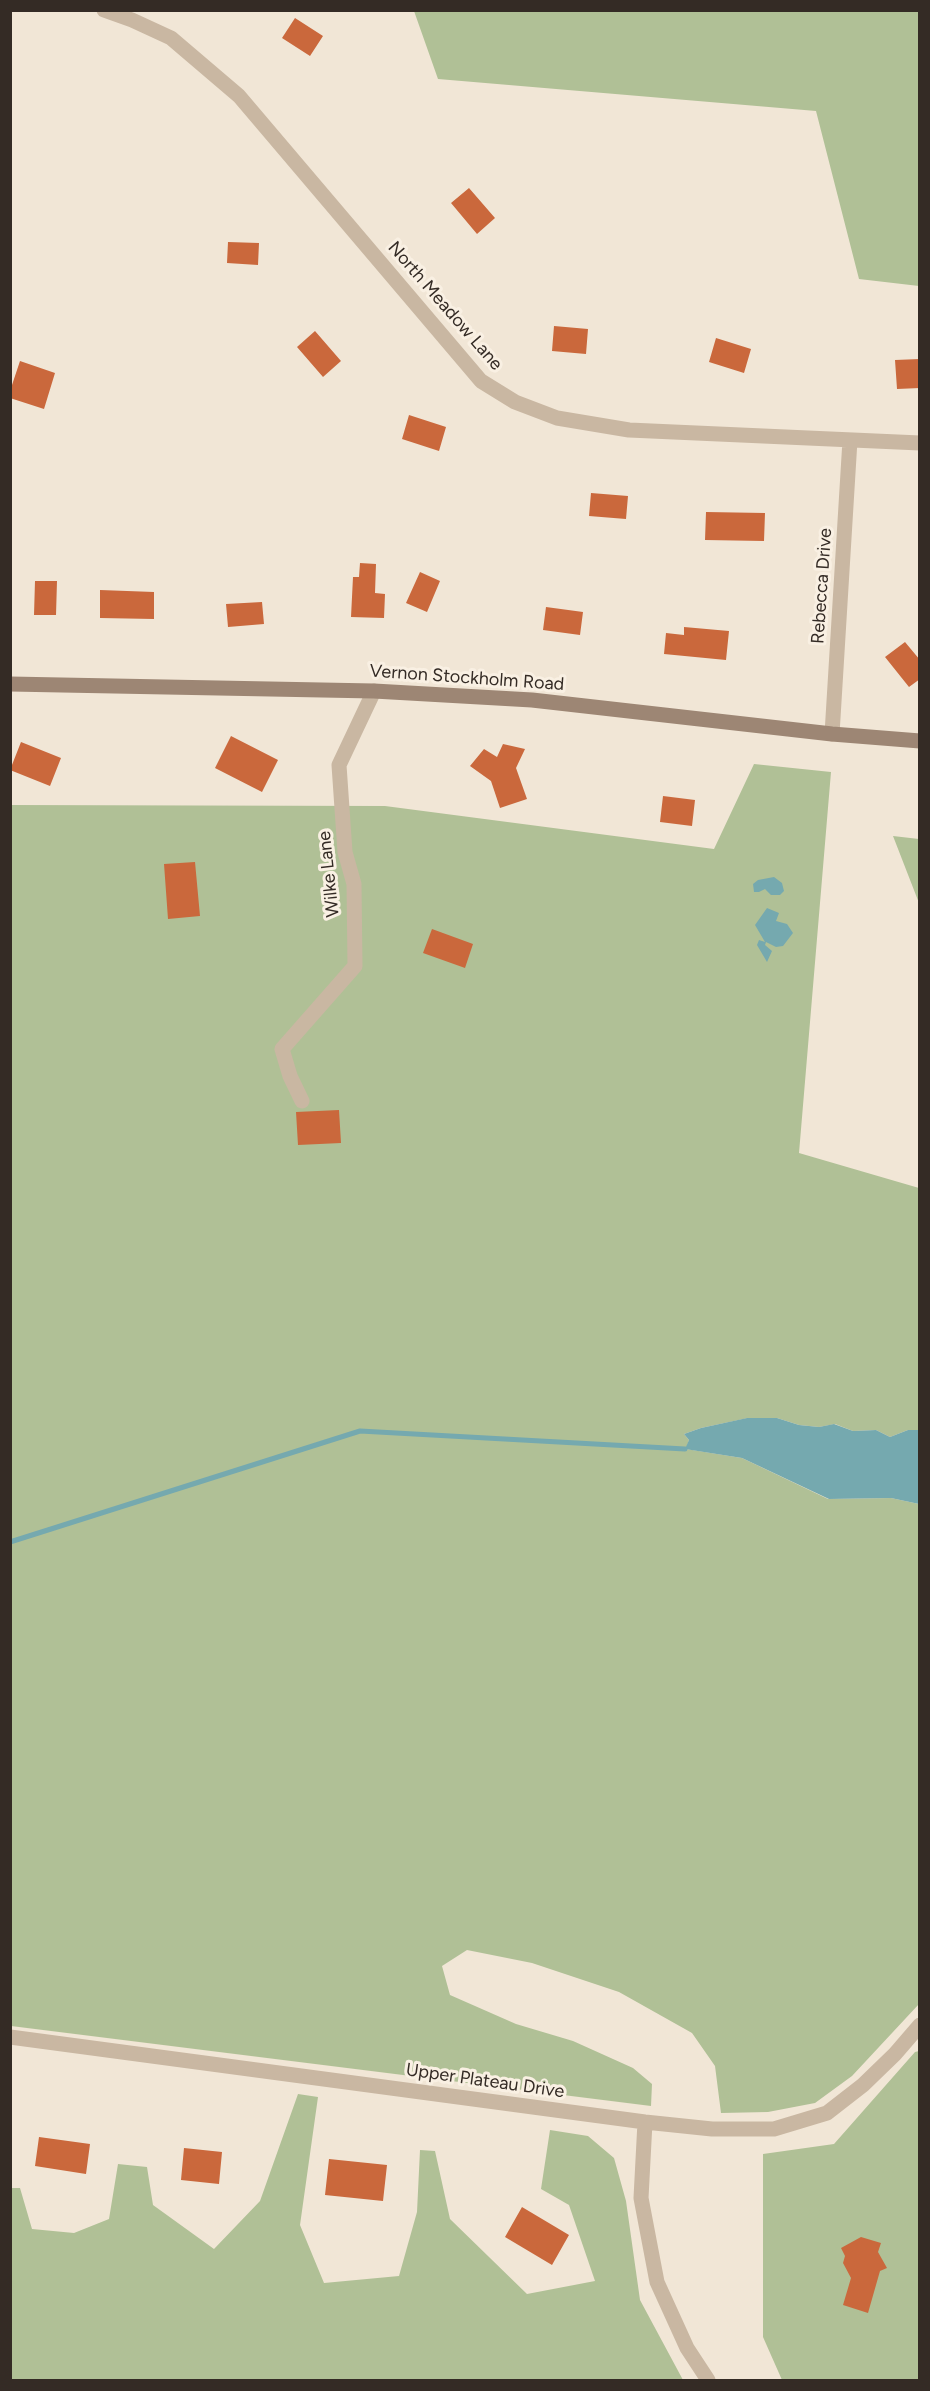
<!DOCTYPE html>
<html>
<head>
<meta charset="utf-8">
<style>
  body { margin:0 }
  #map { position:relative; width:930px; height:2391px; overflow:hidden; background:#f1e6d6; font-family:Figtree,sans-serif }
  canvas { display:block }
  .frame { position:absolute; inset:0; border:12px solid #342b25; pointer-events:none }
</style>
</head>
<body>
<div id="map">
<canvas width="930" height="2391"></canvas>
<div class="frame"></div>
</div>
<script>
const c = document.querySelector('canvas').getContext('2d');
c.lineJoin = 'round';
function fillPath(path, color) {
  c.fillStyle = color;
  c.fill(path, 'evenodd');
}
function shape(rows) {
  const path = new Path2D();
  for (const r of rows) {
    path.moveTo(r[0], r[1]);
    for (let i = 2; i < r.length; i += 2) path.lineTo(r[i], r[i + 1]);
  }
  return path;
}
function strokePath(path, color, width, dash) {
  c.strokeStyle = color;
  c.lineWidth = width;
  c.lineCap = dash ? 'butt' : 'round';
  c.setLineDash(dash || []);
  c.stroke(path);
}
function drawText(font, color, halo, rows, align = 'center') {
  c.font = font + ' Figtree,sans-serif';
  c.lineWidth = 6;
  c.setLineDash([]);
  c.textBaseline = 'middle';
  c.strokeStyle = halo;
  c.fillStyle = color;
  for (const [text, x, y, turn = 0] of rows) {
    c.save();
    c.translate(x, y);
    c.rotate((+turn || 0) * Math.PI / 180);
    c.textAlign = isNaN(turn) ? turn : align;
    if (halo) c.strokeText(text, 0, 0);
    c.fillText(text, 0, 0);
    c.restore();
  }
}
fillPath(shape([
  [414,11,919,11,919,286,859,279,816,111,438,79],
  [754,764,831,772,799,1153,919,1188,919,1430,908,1430,890,1437,876,1430,853,1431,835,1424,819,1427,799,1425,777,1418,748,1418,701,1428,684,1434,689,1440,686,1449,742,1458,828,1499,891,1498,919,1504,919,2004,852,2076,815,2103,768,2112,721,2113,715,2066,692,2033,619,1992,532,1963,467,1950,442,1966,450,1995,516,2024,573,2041,633,2068,652,2084,651,2106,11,2026,11,805,385,806,714,849],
  [893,836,919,839,919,903],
  [919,2051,919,2380,782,2380,763,2337,763,2154,834,2144,915,2052],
  [298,2094,318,2097,300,2225,324,2283,399,2276,417,2212,420,2150,435,2151,450,2219,527,2294,595,2281,569,2205,541,2189,550,2130,588,2136,614,2158,626,2201,640,2300,683,2380,11,2380,11,2188,20,2188,32,2229,74,2233,109,2219,118,2164,147,2167,153,2205,214,2249,260,2201]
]), '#b0c096');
fillPath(shape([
  [774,877,782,883,784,891,780,895,771,895,765,889,759,892,754,892,753,884,758,880],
  [767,908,779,913,776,921,787,924,793,933,783,946,776,947,766,942,765,945,772,951,767,962,757,945,759,940,765,942,755,925],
  [747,1418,777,1418,799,1425,819,1427,834,1424,853,1431,876,1430,890,1437,908,1430,919,1430,919,1504,891,1498,829,1499,742,1458,685,1449,689,1440,684,1434,701,1428]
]), '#75a9af');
strokePath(shape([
  [10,1542,360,1431,685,1449]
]), '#75a9af', 5);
fillPath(shape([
  [295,18,323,36,310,56,282,38],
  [469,188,495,218,477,234,451,203],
  [228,242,259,243,258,265,227,263],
  [554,326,588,329,586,354,552,351],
  [315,331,341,361,323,377,297,347],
  [716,338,751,349,744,373,709,362],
  [920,359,920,388,897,389,895,360],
  [20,361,55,373,44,409,10,398,10,391],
  [409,415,446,427,439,451,402,439],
  [591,493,628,496,626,519,589,516],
  [706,512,765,513,764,541,705,540],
  [360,563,376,564,375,593,385,594,384,618,351,617,353,577,359,577],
  [420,572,440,581,427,612,406,603],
  [35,581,57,581,56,615,34,615],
  [100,590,154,592,154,619,100,618],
  [262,602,264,624,228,627,226,604],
  [546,607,583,612,580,635,543,630],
  [684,627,729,631,726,660,664,654,666,633,684,635],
  [905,642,920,660,920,679,909,687,885,657],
  [231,736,278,760,262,792,215,768],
  [21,742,61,758,50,786,10,770],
  [503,744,525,749,516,768,527,799,500,808,491,781,470,766,484,749,497,757],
  [663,796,695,800,692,826,660,822],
  [195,862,200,916,168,919,164,864],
  [432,929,473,944,465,968,423,953],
  [339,1110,341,1143,298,1145,296,1112],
  [39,2137,90,2144,86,2174,35,2166],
  [184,2148,222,2152,219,2184,181,2180],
  [329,2159,387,2165,383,2201,325,2195],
  [522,2207,569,2235,552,2265,505,2237],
  [861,2237,881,2243,878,2252,887,2268,880,2271,868,2313,843,2305,851,2278,843,2263,845,2256,841,2248]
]), '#ca683c');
strokePath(shape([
  [104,10,132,20,171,38,239,96,481,381,515,402,557,418,629,430,920,443],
  [832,734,850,440],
  [302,1101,290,1076,282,1049,355,966,354,884,345,852,339,765,374,691],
  [10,2037,645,2122,712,2129,774,2129,827,2113,863,2085,895,2054,920,2025],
  [645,2122,641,2198,657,2282,687,2348,708,2380]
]), '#c9b7a2', 15);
strokePath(shape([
  [10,684,374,691,532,700,832,734,920,741]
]), '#9d8674', 15);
drawText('18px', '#342b25', '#f9f0e3', [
  ["North Meadow Lane",445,306,49],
  ["Rebecca Drive",822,586,-86],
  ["Vernon Stockholm Road",467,678,4],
  ["Wilke Lane",329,874,-96],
  ["Upper Plateau Drive",485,2081,8]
]);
</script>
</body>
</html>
